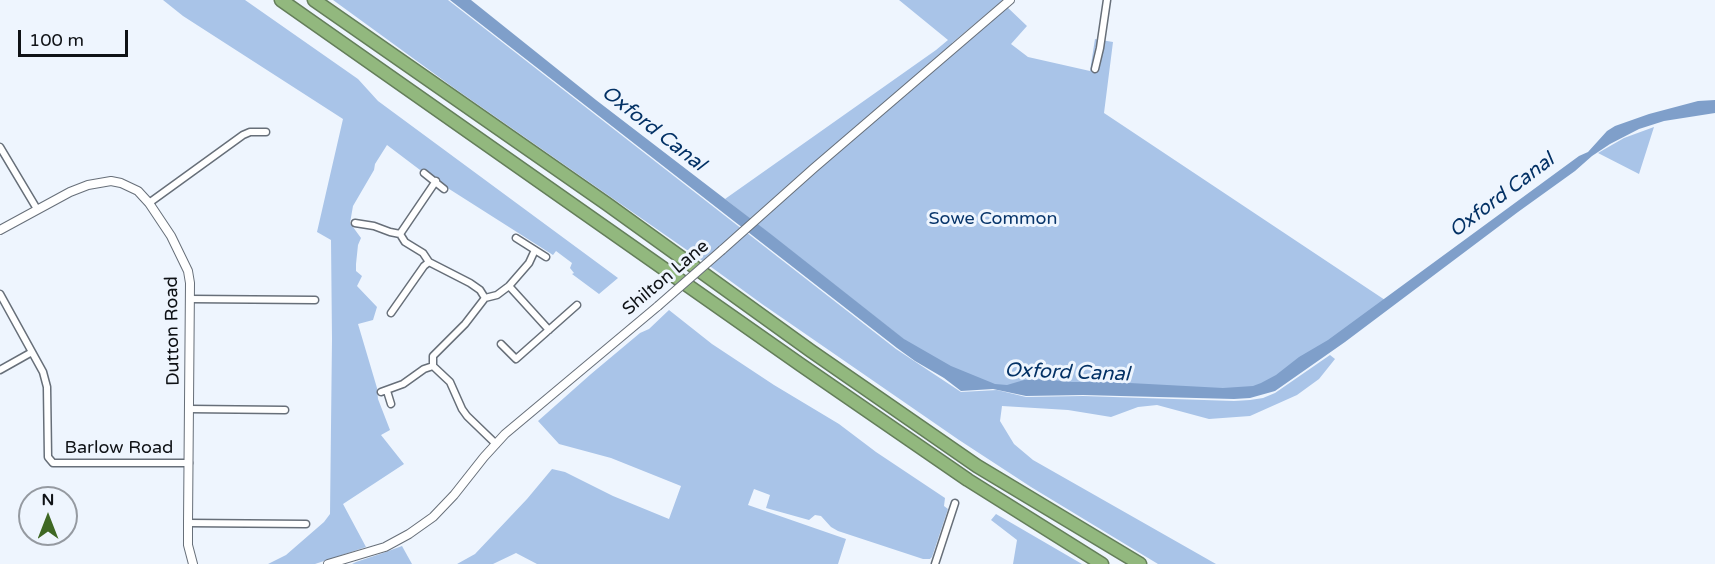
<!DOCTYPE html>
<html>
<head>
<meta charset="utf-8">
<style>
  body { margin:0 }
  #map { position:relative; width:1715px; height:564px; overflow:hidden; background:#eef5fe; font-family:"Varela Round",sans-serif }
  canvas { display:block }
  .north { position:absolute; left:18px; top:486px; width:60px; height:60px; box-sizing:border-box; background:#eef5fe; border:2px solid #959aa1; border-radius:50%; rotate:0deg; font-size:16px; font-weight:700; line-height:24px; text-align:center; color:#0f1216 }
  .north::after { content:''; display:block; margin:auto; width:21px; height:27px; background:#3f6824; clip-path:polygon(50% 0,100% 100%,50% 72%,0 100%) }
  .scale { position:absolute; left:18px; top:30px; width:110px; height:27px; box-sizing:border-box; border:3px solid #0f1216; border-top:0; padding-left:8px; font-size:18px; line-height:21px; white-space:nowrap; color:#0f1216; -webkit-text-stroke:4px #eef5fe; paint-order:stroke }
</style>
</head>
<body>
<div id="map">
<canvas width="1715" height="564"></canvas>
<div class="north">N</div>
<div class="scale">100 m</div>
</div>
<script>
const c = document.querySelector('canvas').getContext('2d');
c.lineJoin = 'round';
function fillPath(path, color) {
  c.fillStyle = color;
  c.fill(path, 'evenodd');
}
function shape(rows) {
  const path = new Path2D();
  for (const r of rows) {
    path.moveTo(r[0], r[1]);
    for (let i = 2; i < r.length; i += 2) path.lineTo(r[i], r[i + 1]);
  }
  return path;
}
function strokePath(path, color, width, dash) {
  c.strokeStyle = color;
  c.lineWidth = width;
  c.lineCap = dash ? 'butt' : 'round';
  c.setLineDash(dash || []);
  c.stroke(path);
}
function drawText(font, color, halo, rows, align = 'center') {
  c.font = font + ' "Varela Round",sans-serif';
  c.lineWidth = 6;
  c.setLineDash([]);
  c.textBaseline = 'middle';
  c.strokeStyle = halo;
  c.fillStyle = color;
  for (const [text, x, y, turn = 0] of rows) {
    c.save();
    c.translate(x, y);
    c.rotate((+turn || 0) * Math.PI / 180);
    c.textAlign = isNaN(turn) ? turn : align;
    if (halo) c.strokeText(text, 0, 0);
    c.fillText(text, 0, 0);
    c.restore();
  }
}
fillPath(shape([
  [163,0,245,0,358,79,378,101,618,278,599,294,572,274,574,273,570,268,572,263,556,251,553,255,424,173,387,145,375,164,374,170,353,206,350,223,361,238,358,245,356,264,356,271,362,276,357,286,377,307,373,320,358,324,377,388,378,399,390,430,381,435,404,464,343,504,366,547,315,564,268,564,286,555,324,522,330,514,332,339,331,240,317,232,343,119,183,16],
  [333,0,448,0,896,349,961,392,997,390,1026,397,1083,396,1234,401,1250,400,1263,398,1275,393,1330,355,1335,359,1319,379,1297,395,1250,416,1209,419,1157,405,1138,407,1111,417,1068,410,1002,406,1000,421,1014,444,1033,460,1216,564,1158,564,1031,487,959,440,762,304,707,264,454,88],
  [899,0,1003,0,952,43,956,47,1005,5,1027,26,1011,44,1028,57,1090,71,1095,39,1113,42,1104,113,1388,302,1263,389,1009,389,944,371,725,199,936,50,948,40],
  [1654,127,1639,174,1598,153,1624,138],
  [669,310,712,344,774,385,839,424,876,452,945,498,944,506,948,509,932,557,930,559,923,559,838,531,831,527,821,516,815,515,809,520,766,508,770,495,754,489,748,505,846,539,838,564,537,564,516,553,493,564,457,564,475,554,527,499,552,469,565,472,613,496,669,519,681,486,611,458,559,444,538,421,591,374,640,333,649,329],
  [996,514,1082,564,1013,564,1017,540,991,520],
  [402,546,412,564,352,564,356,562,383,553]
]), '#a9c4e8');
fillPath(shape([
  [450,0,471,0,596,100,772,235,904,339,951,366,995,384,1007,385,1024,380,1044,379,1072,382,1111,382,1223,388,1253,386,1261,383,1276,375,1299,357,1328,340,1579,156,1588,152,1607,131,1615,126,1649,114,1698,101,1715,100,1715,113,1664,121,1639,129,1610,144,1592,156,1575,171,1518,212,1345,342,1275,391,1250,398,1234,399,1083,395,1026,396,993,389,961,391,944,378,915,361,897,348]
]), '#7f9fca');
const minor = shape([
  [1095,69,1100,48,1107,0],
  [0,147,37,209],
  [424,173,444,189],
  [149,203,243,135,250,132,266,132],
  [355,223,374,226,390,232,400,234,405,242,423,253,429,262,470,283,480,290,485,298],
  [400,234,436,181],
  [516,238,546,257],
  [509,286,549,330],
  [0,294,43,372,47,387,48,457,53,463,189,463],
  [190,299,315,300],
  [391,313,424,266,429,262],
  [501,344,516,359,577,305],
  [433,366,450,382,462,409,467,416,496,444],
  [0,370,32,352],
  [387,391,391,404],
  [381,392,403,384,424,369,433,366,433,356,465,324,485,298,497,295,509,286,529,263,535,250],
  [189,409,285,410],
  [188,523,306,524],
  [935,564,955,503]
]);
const tertiary = shape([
  [0,230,70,192,88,185,111,181,121,183,138,191,149,203,171,236,188,271,190,283,188,523,188,545,193,564],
  [722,250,814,168,1010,0],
  [328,564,385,547,409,534,433,517,454,495,484,457,505,434,658,306]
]);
const motorway = shape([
  [281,0,801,365,968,480,1102,564],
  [314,0,607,204,811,351,977,466,1140,564]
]);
strokePath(minor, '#676f79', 9);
strokePath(tertiary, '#676f79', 10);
strokePath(motorway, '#647e5a', 15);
strokePath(minor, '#fff', 6);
strokePath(tertiary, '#fff', 8);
strokePath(motorway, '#92b87e', 12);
const tertiaryBridge = shape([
  [658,306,722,250]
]);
strokePath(tertiaryBridge, '#676f79', 10, []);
strokePath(tertiaryBridge, '#fff', 8);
drawText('18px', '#09366b', '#eef5fe', [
  ["Sowe Common",993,219]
]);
drawText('18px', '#0f1216', '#eef5fe', [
  ["Shilton Lane",666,278,-40],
  ["Dutton Road",173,331,-91],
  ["Barlow Road",119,448]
]);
drawText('italic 20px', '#033165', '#eef5fe', [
  ["Oxford Canal",653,129,38],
  ["Oxford Canal",1502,196,-37],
  ["Oxford Canal",1067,373,2]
]);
</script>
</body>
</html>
